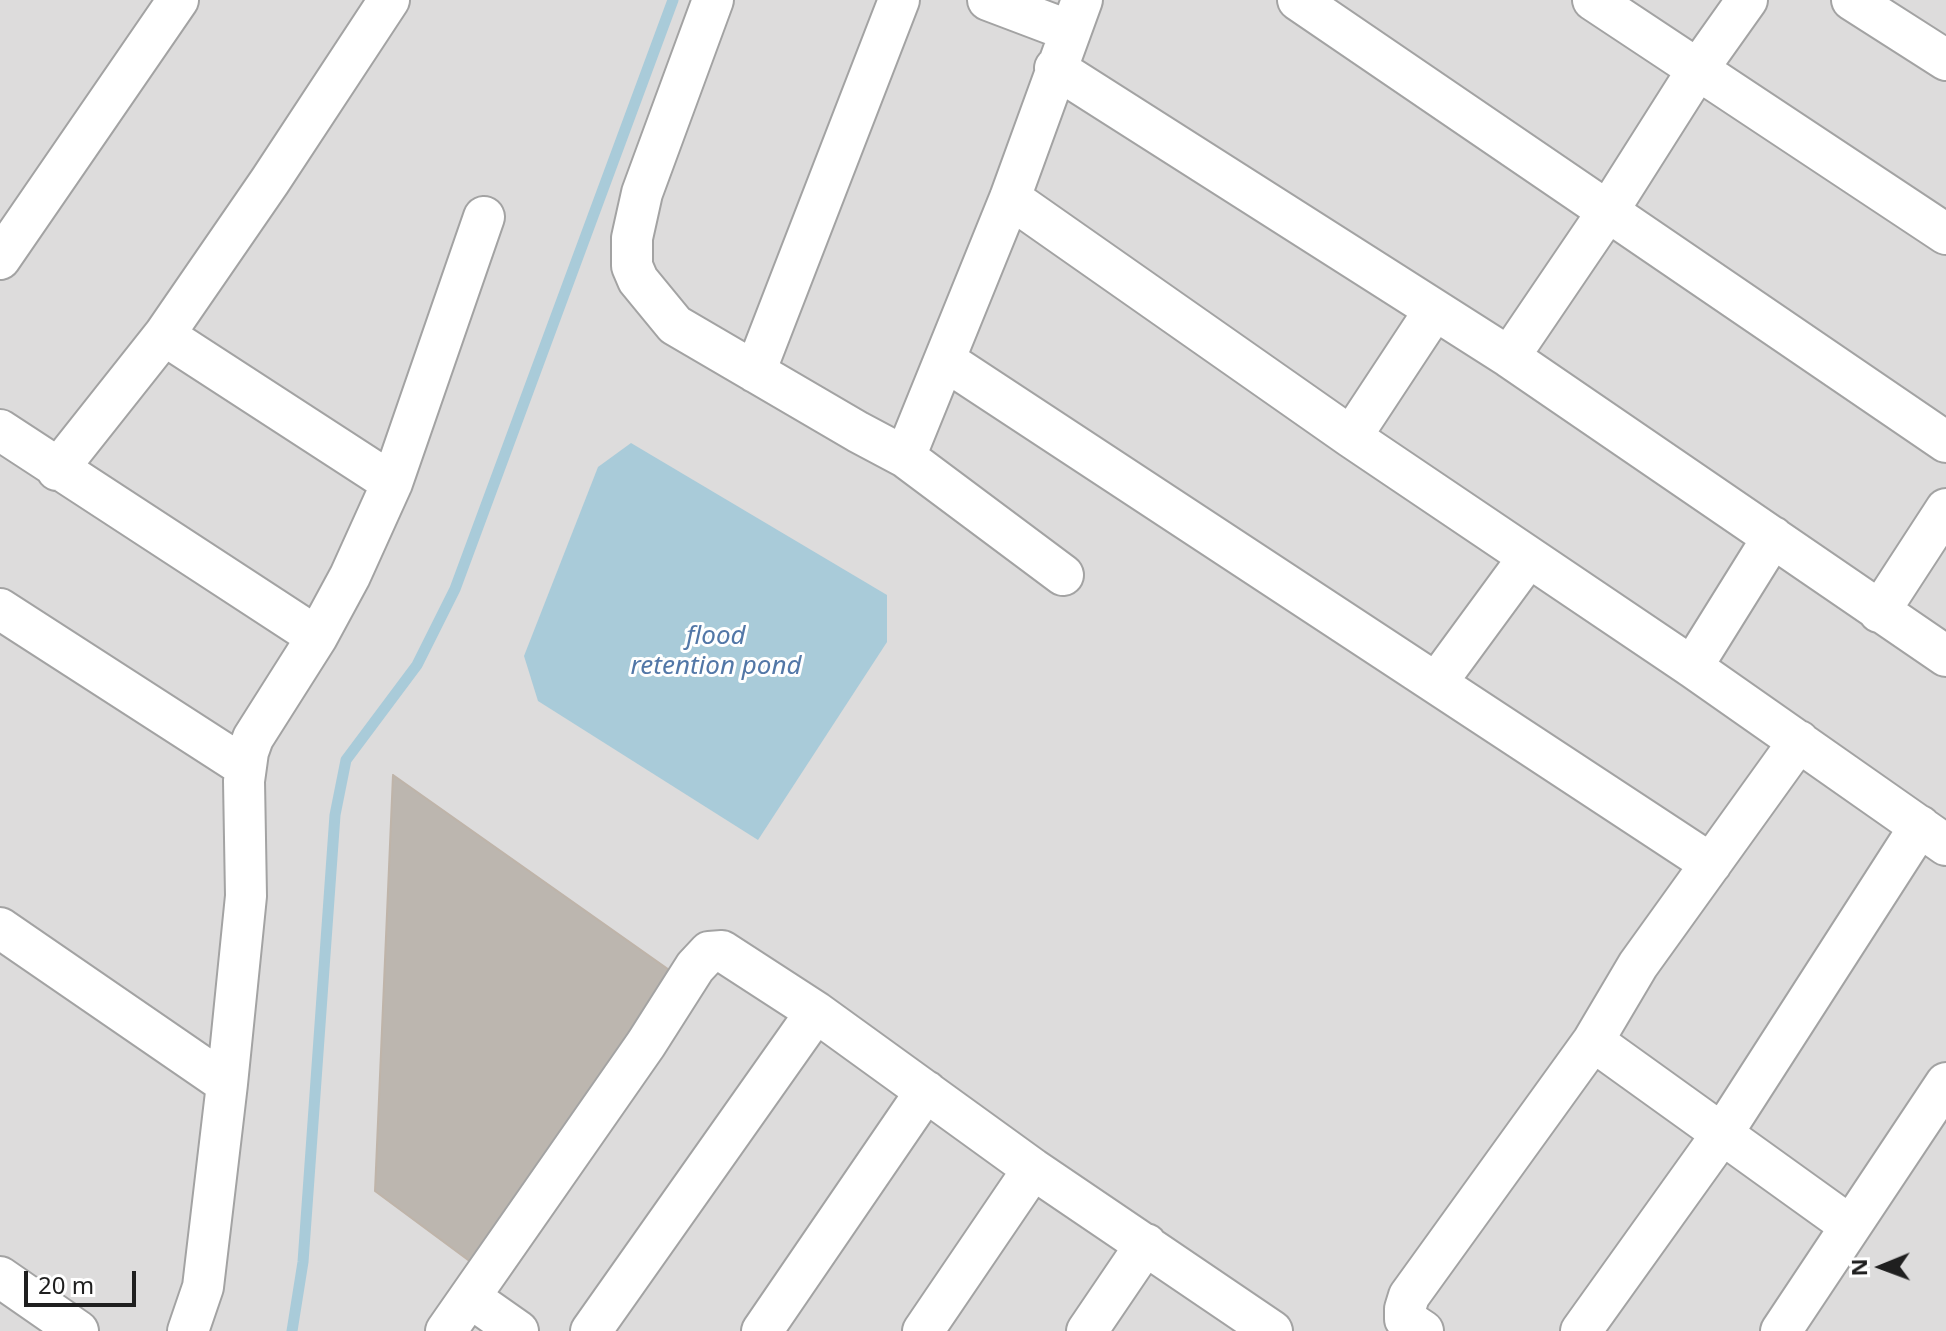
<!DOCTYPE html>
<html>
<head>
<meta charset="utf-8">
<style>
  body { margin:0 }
  #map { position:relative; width:1946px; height:1331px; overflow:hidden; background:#efece6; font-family:"Noto Sans",sans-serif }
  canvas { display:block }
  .north { position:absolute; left:1842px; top:1227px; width:80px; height:80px; -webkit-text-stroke:6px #fff; paint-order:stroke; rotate:269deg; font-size:22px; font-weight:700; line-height:32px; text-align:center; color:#1f1f1f }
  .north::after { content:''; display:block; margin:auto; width:28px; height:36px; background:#1f1f1f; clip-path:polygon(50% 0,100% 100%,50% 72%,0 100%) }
  .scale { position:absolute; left:24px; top:1271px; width:112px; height:36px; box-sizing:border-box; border:4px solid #1f1f1f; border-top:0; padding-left:10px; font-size:24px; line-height:28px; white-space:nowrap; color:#1f1f1f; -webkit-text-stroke:6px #fff; paint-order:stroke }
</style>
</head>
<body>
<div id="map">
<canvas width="1946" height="1331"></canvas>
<div class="north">N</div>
<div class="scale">20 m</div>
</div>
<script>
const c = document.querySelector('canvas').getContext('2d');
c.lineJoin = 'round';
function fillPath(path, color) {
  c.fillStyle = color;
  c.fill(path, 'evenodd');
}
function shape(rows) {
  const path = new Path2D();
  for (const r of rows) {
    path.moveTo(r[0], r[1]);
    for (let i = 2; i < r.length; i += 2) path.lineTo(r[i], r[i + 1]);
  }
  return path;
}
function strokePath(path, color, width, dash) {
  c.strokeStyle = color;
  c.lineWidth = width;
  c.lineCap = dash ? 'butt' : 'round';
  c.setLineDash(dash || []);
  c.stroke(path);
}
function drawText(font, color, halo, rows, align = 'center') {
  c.font = font + ' "Noto Sans",sans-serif';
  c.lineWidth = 6;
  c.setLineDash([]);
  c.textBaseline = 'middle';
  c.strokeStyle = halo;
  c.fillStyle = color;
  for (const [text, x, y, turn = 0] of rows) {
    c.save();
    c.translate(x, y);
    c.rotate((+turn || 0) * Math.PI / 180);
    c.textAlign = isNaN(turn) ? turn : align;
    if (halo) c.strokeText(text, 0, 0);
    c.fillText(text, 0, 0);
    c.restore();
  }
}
fillPath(shape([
  [0,0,1946,0,1946,1331,0,1331]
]), '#dddcdc');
fillPath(shape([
  [631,443,887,595,887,642,758,840,538,701,524,656,598,467]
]), '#a9cbd9');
strokePath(shape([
  [292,1331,303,1262,335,815,346,760,417,665,455,589,673,0]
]), '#a9cbd9', 11);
const building = shape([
  [393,775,682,979,483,1271,375,1191,393,775]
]);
fillPath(building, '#bcb6af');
strokePath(building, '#bfb4a9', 2);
const minor = shape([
  [713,0,642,193,632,238,632,266,638,280,675,325,858,432,905,457,1063,575],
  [988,0,1070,31],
  [1298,0,1946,442],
  [1593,0,1946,234],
  [1852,0,1946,60],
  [1055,68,1509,357,1946,656],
  [1010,198,1351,437,1692,667,1946,845],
  [0,259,178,0],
  [164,335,392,483],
  [1509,357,1608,211,1698,69,1747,0],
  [946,361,1711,864],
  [755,372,899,0],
  [0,430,317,637],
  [1351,437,1434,311],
  [905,457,1010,198,1082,0],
  [57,470,164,335,270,181,389,0],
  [0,609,245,767],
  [1879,612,1946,509],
  [1692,667,1773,537],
  [1437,682,1528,558],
  [0,928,227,1084],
  [1593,1041,1849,1225],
  [0,1277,78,1331],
  [471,1298,518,1331],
  [188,1331,203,1287,227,1084,246,896,244,781,248,752,253,738,317,637,350,576,392,483,484,217],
  [446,1331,646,1044,695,967,709,952,722,951,816,1012,1033,1169,1272,1331],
  [591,1331,816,1012],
  [762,1331,926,1091],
  [923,1331,1033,1169],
  [1087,1331,1146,1244],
  [1423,1331,1405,1319,1405,1309,1409,1296,1593,1041,1638,965,1799,741],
  [1581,1331,1722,1134,1920,826],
  [1781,1331,1946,1083]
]);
strokePath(minor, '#a3a3a3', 44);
strokePath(minor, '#fff', 40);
drawText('italic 26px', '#5277a7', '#fff', [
  ["flood",716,637],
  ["retention pond",716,667]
]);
</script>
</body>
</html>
